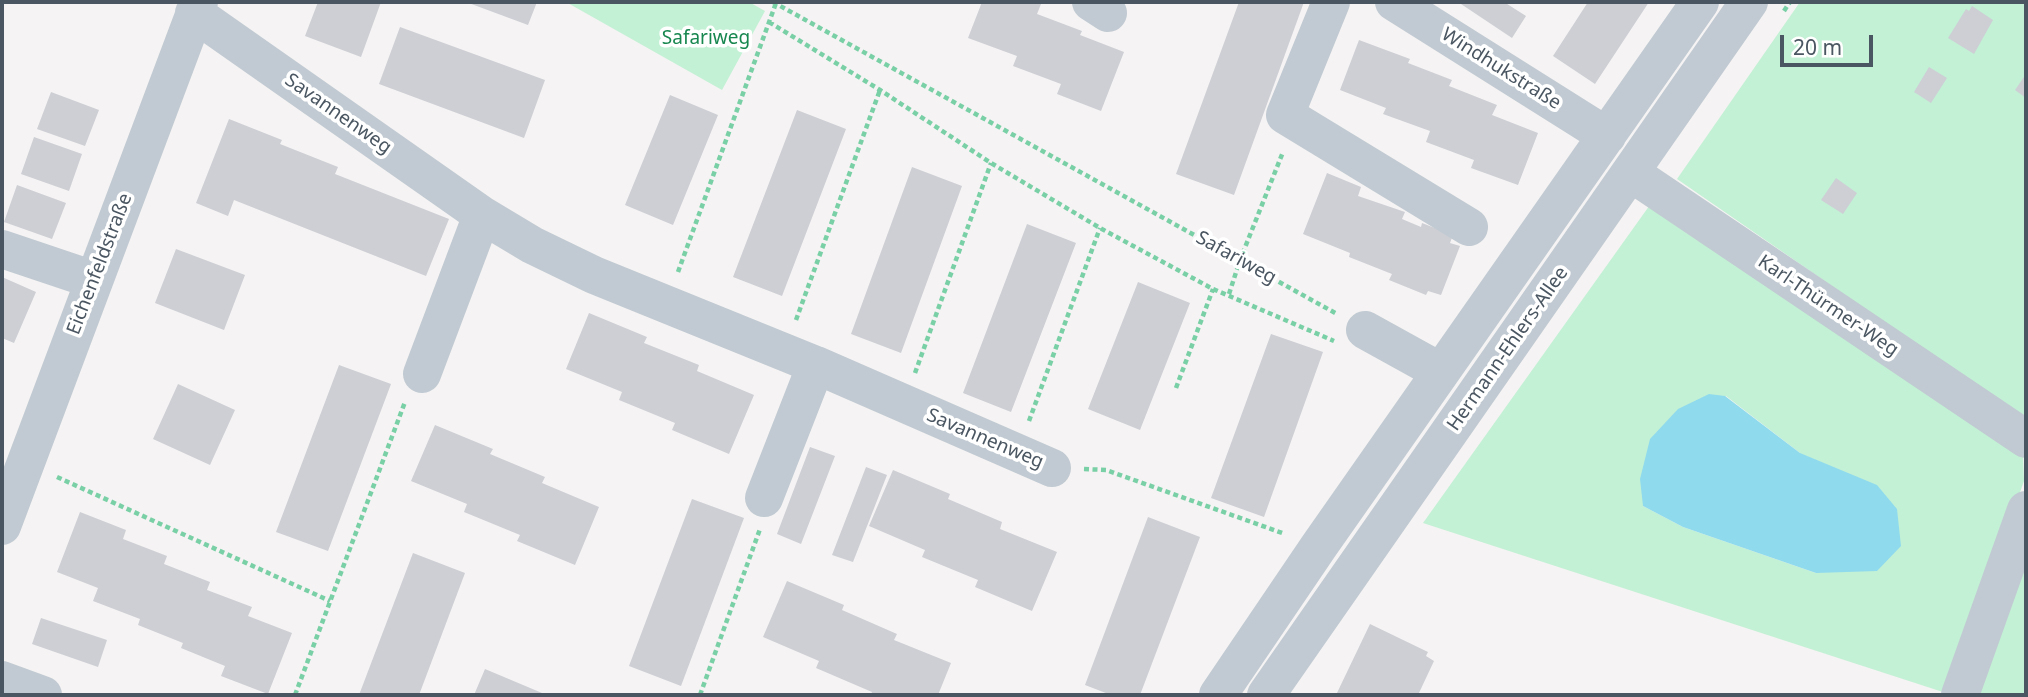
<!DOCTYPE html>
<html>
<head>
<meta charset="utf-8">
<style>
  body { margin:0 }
  #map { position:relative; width:2028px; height:697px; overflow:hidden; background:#f5f3f3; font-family:"Noto Sans",sans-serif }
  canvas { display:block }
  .frame { position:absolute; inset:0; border:4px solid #4a5661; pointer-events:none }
  .scale { position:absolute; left:1780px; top:35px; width:93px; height:32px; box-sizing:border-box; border:4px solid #4a5661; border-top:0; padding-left:9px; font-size:21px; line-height:24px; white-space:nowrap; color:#4a5661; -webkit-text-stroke:5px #fff; paint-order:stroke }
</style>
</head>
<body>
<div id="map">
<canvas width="2028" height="697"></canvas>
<div class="frame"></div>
<div class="scale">20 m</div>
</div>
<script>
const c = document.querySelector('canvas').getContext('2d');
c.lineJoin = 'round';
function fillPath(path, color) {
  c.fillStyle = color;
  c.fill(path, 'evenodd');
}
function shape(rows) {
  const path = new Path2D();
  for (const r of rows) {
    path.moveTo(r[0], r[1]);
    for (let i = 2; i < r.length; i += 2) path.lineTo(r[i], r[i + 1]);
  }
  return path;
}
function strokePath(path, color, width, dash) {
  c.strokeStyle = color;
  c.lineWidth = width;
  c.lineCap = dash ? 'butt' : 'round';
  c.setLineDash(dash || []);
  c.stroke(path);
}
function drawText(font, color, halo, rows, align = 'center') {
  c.font = font + ' "Noto Sans",sans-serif';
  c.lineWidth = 7;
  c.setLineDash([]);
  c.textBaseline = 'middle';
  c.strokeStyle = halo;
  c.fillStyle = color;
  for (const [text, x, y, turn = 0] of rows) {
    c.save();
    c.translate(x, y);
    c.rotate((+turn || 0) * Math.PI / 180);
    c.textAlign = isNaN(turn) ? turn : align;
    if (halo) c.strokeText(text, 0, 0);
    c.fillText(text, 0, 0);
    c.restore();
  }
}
fillPath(shape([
  [566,2,749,2,765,11,722,90],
  [1800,2,2026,2,2026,420,1677,179],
  [1652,202,2023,454,2024,481,1949,694,1423,523],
  [1726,396,1800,453,1816,573,1683,527,1643,506],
  [2026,551,2026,695,1978,695]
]), '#c3f1d5');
fillPath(shape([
  [1709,394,1725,396,1800,453,1877,485,1897,509,1901,546,1877,571,1816,573,1683,527,1643,506,1640,479,1650,439,1678,409]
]), '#90daee');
fillPath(shape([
  [318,2,381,2,361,57,305,36],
  [466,2,537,2,528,25],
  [982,2,1036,2,1041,4,1037,14,1082,31,1080,35,1124,52,1101,111,1057,94,1061,84,1013,66,1017,56,968,38],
  [1239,2,1304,2,1234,195,1176,174],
  [1458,2,1504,2,1526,16,1512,38],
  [1588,2,1649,2,1595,84,1553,56],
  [1972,6,1993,20,1974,54,1948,38,1966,9,1969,11],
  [400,27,545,80,524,138,379,84],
  [1359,40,1410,59,1408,63,1452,80,1449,86,1497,105,1492,115,1538,133,1518,185,1471,168,1474,160,1426,142,1430,131,1383,114,1386,108,1340,90],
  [1929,67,1947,78,1931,103,1914,92],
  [2026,74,2026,98,2015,90],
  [51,92,99,110,85,146,37,129],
  [670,95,718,115,673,225,625,205],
  [797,110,846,129,782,296,733,277],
  [229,119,282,140,280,144,338,167,335,174,449,219,426,276,234,200,228,216,196,203],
  [34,137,82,154,69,191,21,174],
  [912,167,962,186,901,353,851,334],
  [1327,173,1361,187,1358,196,1405,212,1402,219,1421,227,1422,223,1453,235,1450,243,1460,246,1441,295,1428,291,1426,295,1389,280,1392,274,1349,257,1350,253,1303,234],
  [1836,178,1857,193,1843,214,1821,200],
  [17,185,66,203,52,239,4,222],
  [1027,224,1076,243,1011,412,963,393],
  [176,249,245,275,224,330,155,303],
  [2,277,36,292,14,343,2,338],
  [1138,282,1190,303,1140,430,1088,409],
  [589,313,647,337,644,343,699,365,697,371,754,395,729,454,672,430,675,423,619,400,622,392,566,369],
  [1271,334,1323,352,1264,517,1211,498],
  [339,365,391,384,328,551,276,532],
  [178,384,235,410,210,465,153,439],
  [435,425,493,449,490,454,545,477,542,483,599,507,575,565,517,541,520,535,464,512,467,504,411,481],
  [810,447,835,456,801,544,777,534],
  [866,467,887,475,853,562,832,555],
  [893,470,950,494,948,499,1002,522,1000,529,1057,552,1032,611,975,587,978,580,922,557,925,550,869,526],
  [692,499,744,518,681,686,629,666],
  [80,512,126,530,123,539,167,556,164,564,210,582,207,590,252,607,248,616,292,633,268,694,221,676,225,666,181,648,183,643,138,625,140,619,93,601,98,588,57,572],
  [1148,517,1200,537,1140,695,1111,695,1085,685],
  [413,553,465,573,419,695,359,695],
  [787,581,844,605,842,610,897,634,894,640,951,663,938,695,871,695,872,692,816,668,819,661,763,637],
  [41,618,107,640,98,667,32,644],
  [1370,624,1428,652,1426,656,1434,661,1418,695,1336,695],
  [485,669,542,693,541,695,474,695]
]), '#cdcfd5');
strokePath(shape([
  [773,2,1337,314],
  [1784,11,1790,2],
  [769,22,880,90,991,163,1100,228,1213,289,1334,341],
  [678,272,776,3],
  [1229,294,1240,260,1283,152],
  [796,320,880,90],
  [915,373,991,163],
  [1176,388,1213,289],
  [1029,421,1100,228],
  [1084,469,1106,470,1285,534],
  [57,477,330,601],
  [295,695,405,402],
  [700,695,760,529]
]), '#7ad0a6', 4.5, [5, 3.5]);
strokePath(shape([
  [1091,2,1108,13],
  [1331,2,1285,115,1469,227],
  [1394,2,1607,136],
  [194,13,482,215,532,245,594,275,816,365,1052,468],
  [1631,173,2026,439],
  [2,249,94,280],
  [1365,330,1441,372],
  [422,374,482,215],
  [764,498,816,365],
  [2,526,199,2],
  [2,680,43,695],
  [1218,695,1319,546,1700,2],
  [1266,695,1749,2],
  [1960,695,2026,510]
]), '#c1cad2', 38);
drawText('19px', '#17864f', '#fff', [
  ["Safariweg",706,39]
]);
drawText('19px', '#4a5661', '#fff', [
  ["Windhukstraße",1501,69,32],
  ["Savannenweg",338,114,35],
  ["Safariweg",1236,258,29],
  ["Eichenfeldstraße",100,264,-69],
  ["Karl-Thürmer-Weg",1828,306,34],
  ["Hermann-Ehlers-Allee",1508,349,-55],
  ["Savannenweg",985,439,23]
]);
</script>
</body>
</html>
